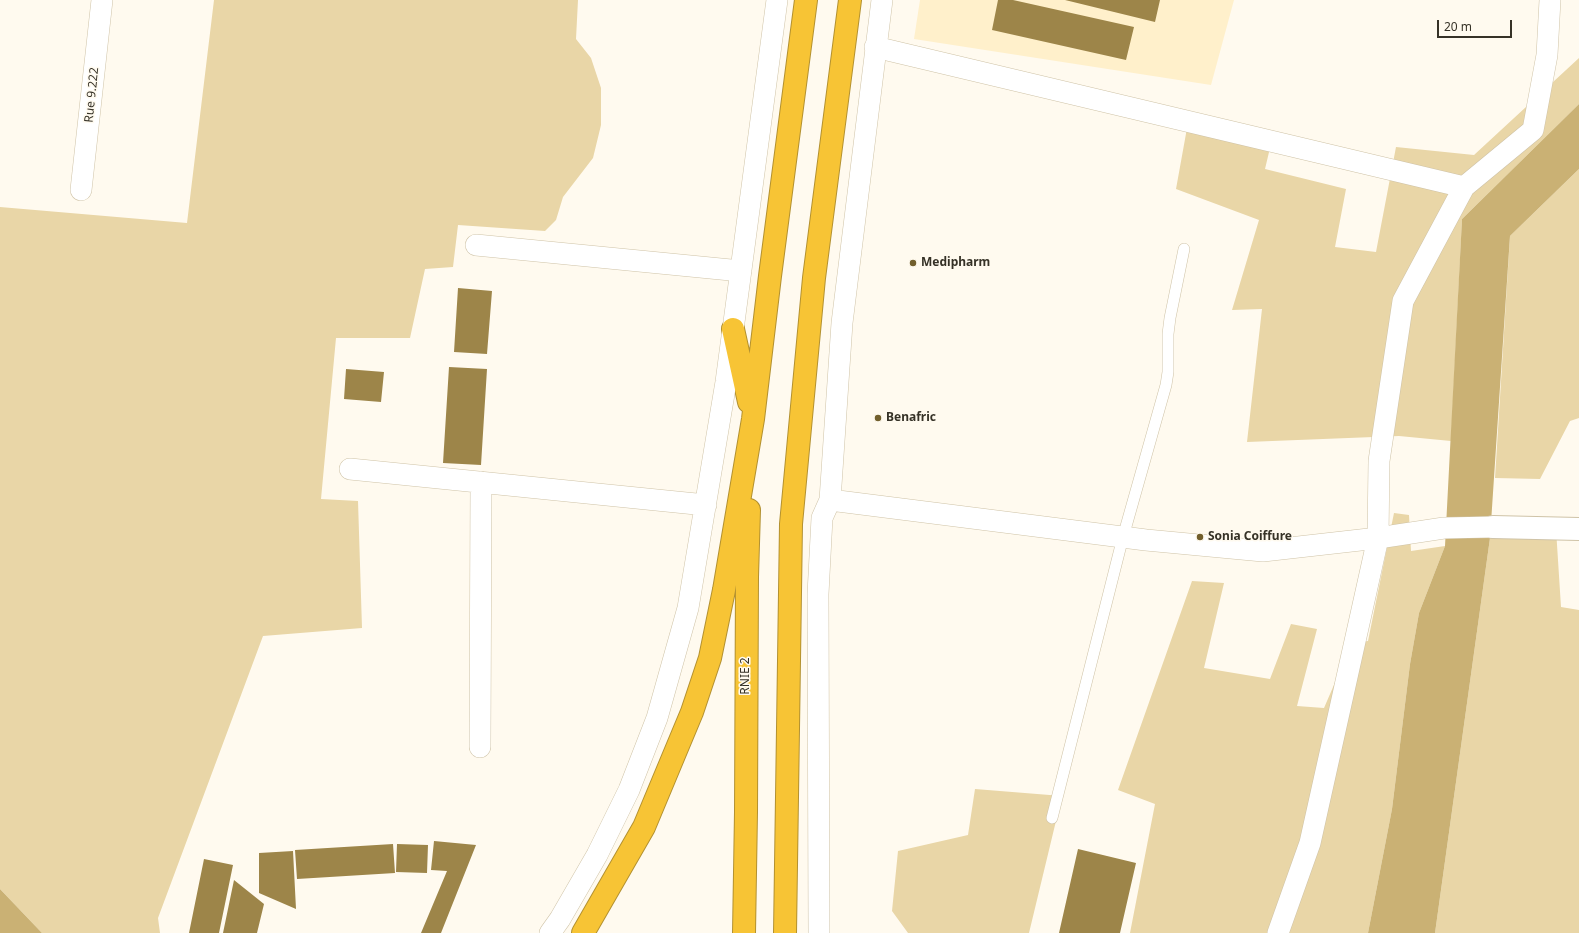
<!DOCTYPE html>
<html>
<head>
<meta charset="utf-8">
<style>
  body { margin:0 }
  #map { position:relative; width:1579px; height:933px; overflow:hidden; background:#fffaef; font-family:"Noto Sans",sans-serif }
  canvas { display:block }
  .scale { position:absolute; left:1437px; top:20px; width:75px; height:18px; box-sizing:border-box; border:2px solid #363227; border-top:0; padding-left:5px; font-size:12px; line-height:14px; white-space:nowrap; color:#363227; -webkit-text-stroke:3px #fffaef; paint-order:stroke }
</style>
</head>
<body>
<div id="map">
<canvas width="1579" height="933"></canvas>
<div class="scale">20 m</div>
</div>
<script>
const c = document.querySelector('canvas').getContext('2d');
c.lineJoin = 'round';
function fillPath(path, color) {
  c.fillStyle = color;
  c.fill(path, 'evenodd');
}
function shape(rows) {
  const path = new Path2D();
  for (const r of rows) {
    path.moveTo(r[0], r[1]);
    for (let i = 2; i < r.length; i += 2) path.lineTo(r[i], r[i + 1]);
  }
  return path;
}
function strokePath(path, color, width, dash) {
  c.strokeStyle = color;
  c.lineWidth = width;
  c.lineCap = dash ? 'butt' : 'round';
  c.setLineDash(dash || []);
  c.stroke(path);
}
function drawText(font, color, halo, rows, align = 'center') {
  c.font = font + ' "Noto Sans",sans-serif';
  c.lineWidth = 3;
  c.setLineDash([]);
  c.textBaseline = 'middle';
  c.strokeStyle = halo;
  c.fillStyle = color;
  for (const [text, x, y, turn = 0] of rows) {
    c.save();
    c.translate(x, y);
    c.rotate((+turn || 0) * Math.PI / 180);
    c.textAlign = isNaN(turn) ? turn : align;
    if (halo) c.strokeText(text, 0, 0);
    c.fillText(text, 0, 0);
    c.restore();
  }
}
fillPath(shape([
  [920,0,1234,0,1211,85,914,39]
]), '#fff0cb');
fillPath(shape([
  [214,0,578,0,576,39,591,58,601,88,601,125,593,158,563,197,556,220,545,231,458,225,453,267,425,269,410,338,336,338,321,499,358,501,362,628,263,636,158,918,160,933,42,933,0,889,0,207,187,223],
  [1579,58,1579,104,1462,219,1451,441,1399,436,1247,442,1262,309,1232,310,1259,220,1176,189,1189,117,1274,131,1265,169,1346,189,1335,247,1376,252,1396,147,1474,155],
  [1579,169,1579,418,1570,421,1540,479,1495,478,1510,236],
  [1394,513,1409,515,1411,551,1445,546,1419,613,1410,664,1392,809,1368,933,1130,933,1155,804,1118,790,1192,581,1224,583,1204,668,1270,679,1291,624,1317,629,1297,706,1324,708,1352,643,1368,641],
  [1556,529,1561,607,1579,610,1579,933,1435,933,1490,538,1514,538],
  [975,789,1062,796,1029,933,908,933,892,911,898,851,968,835]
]), '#e9d6a7');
fillPath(shape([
  [1579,104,1579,169,1510,236,1490,538,1435,933,1368,933,1392,809,1410,664,1419,613,1445,546,1462,219],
  [0,889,42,933,0,933]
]), '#cab174');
fillPath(shape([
  [998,0,1013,0,1134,27,1126,60,992,30],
  [1065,0,1160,0,1155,22],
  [458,288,492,291,487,354,454,352],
  [449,367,487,369,481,465,443,463],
  [346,369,384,372,381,402,344,399],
  [434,841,476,845,441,933,421,933,447,871,431,870],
  [393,844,395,873,297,879,295,850],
  [397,844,428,845,427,873,396,872],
  [1078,849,1136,863,1120,933,1059,933],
  [293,851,296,909,259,893,259,853],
  [204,859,233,865,219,933,189,933],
  [234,880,264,904,257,933,223,933]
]), '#9d8549');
const lane = shape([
  [1052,818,1123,537,1166,385,1168,372,1168,334,1170,318,1184,249]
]);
const street = shape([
  [875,47,1464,187],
  [81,190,102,0],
  [476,245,741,271],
  [350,469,706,505],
  [830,500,1146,540,1263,551,1378,538,1444,528,1493,527],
  [480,747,481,482],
  [550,933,560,919,597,855,629,790,657,718,688,608,726,382,777,0],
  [819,933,818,594,822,518,830,500,842,323,882,0],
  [1278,933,1310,843,1378,538,1379,461,1403,301,1464,187,1533,130,1547,55,1550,0]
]);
const secondary = shape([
  [1493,527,1579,529]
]);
const highway = shape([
  [733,329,749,402],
  [583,933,644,827,692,712,710,658,724,590,753,419,770,276,806,0],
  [744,933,746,812,747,577,749,510],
  [785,933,791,524,814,278,850,0]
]);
strokePath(lane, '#cfc3a7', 12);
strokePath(street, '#cfc3a7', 22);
strokePath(secondary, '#cfc3a7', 24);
strokePath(highway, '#b39130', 24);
strokePath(lane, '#fff', 11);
strokePath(street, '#fff', 21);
strokePath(secondary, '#fff', 22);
strokePath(highway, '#f7c435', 22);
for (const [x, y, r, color] of [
  [913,263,4,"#725f2d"],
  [878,418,4,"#725f2d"],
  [1200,537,4,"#725f2d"]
]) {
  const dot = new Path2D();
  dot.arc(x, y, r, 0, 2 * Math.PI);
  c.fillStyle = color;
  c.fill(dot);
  strokePath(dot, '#fffaef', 1.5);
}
drawText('12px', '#363227', '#fffaef', [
  ["Rue 9.222",92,95,-84],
  ["RNIE 2",746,676,-90]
]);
drawText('bold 12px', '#363227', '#fffaef', [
  ["Medipharm",921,263],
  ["Benafric",886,418],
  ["Sonia Coiffure",1208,537]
], 'left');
</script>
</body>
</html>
